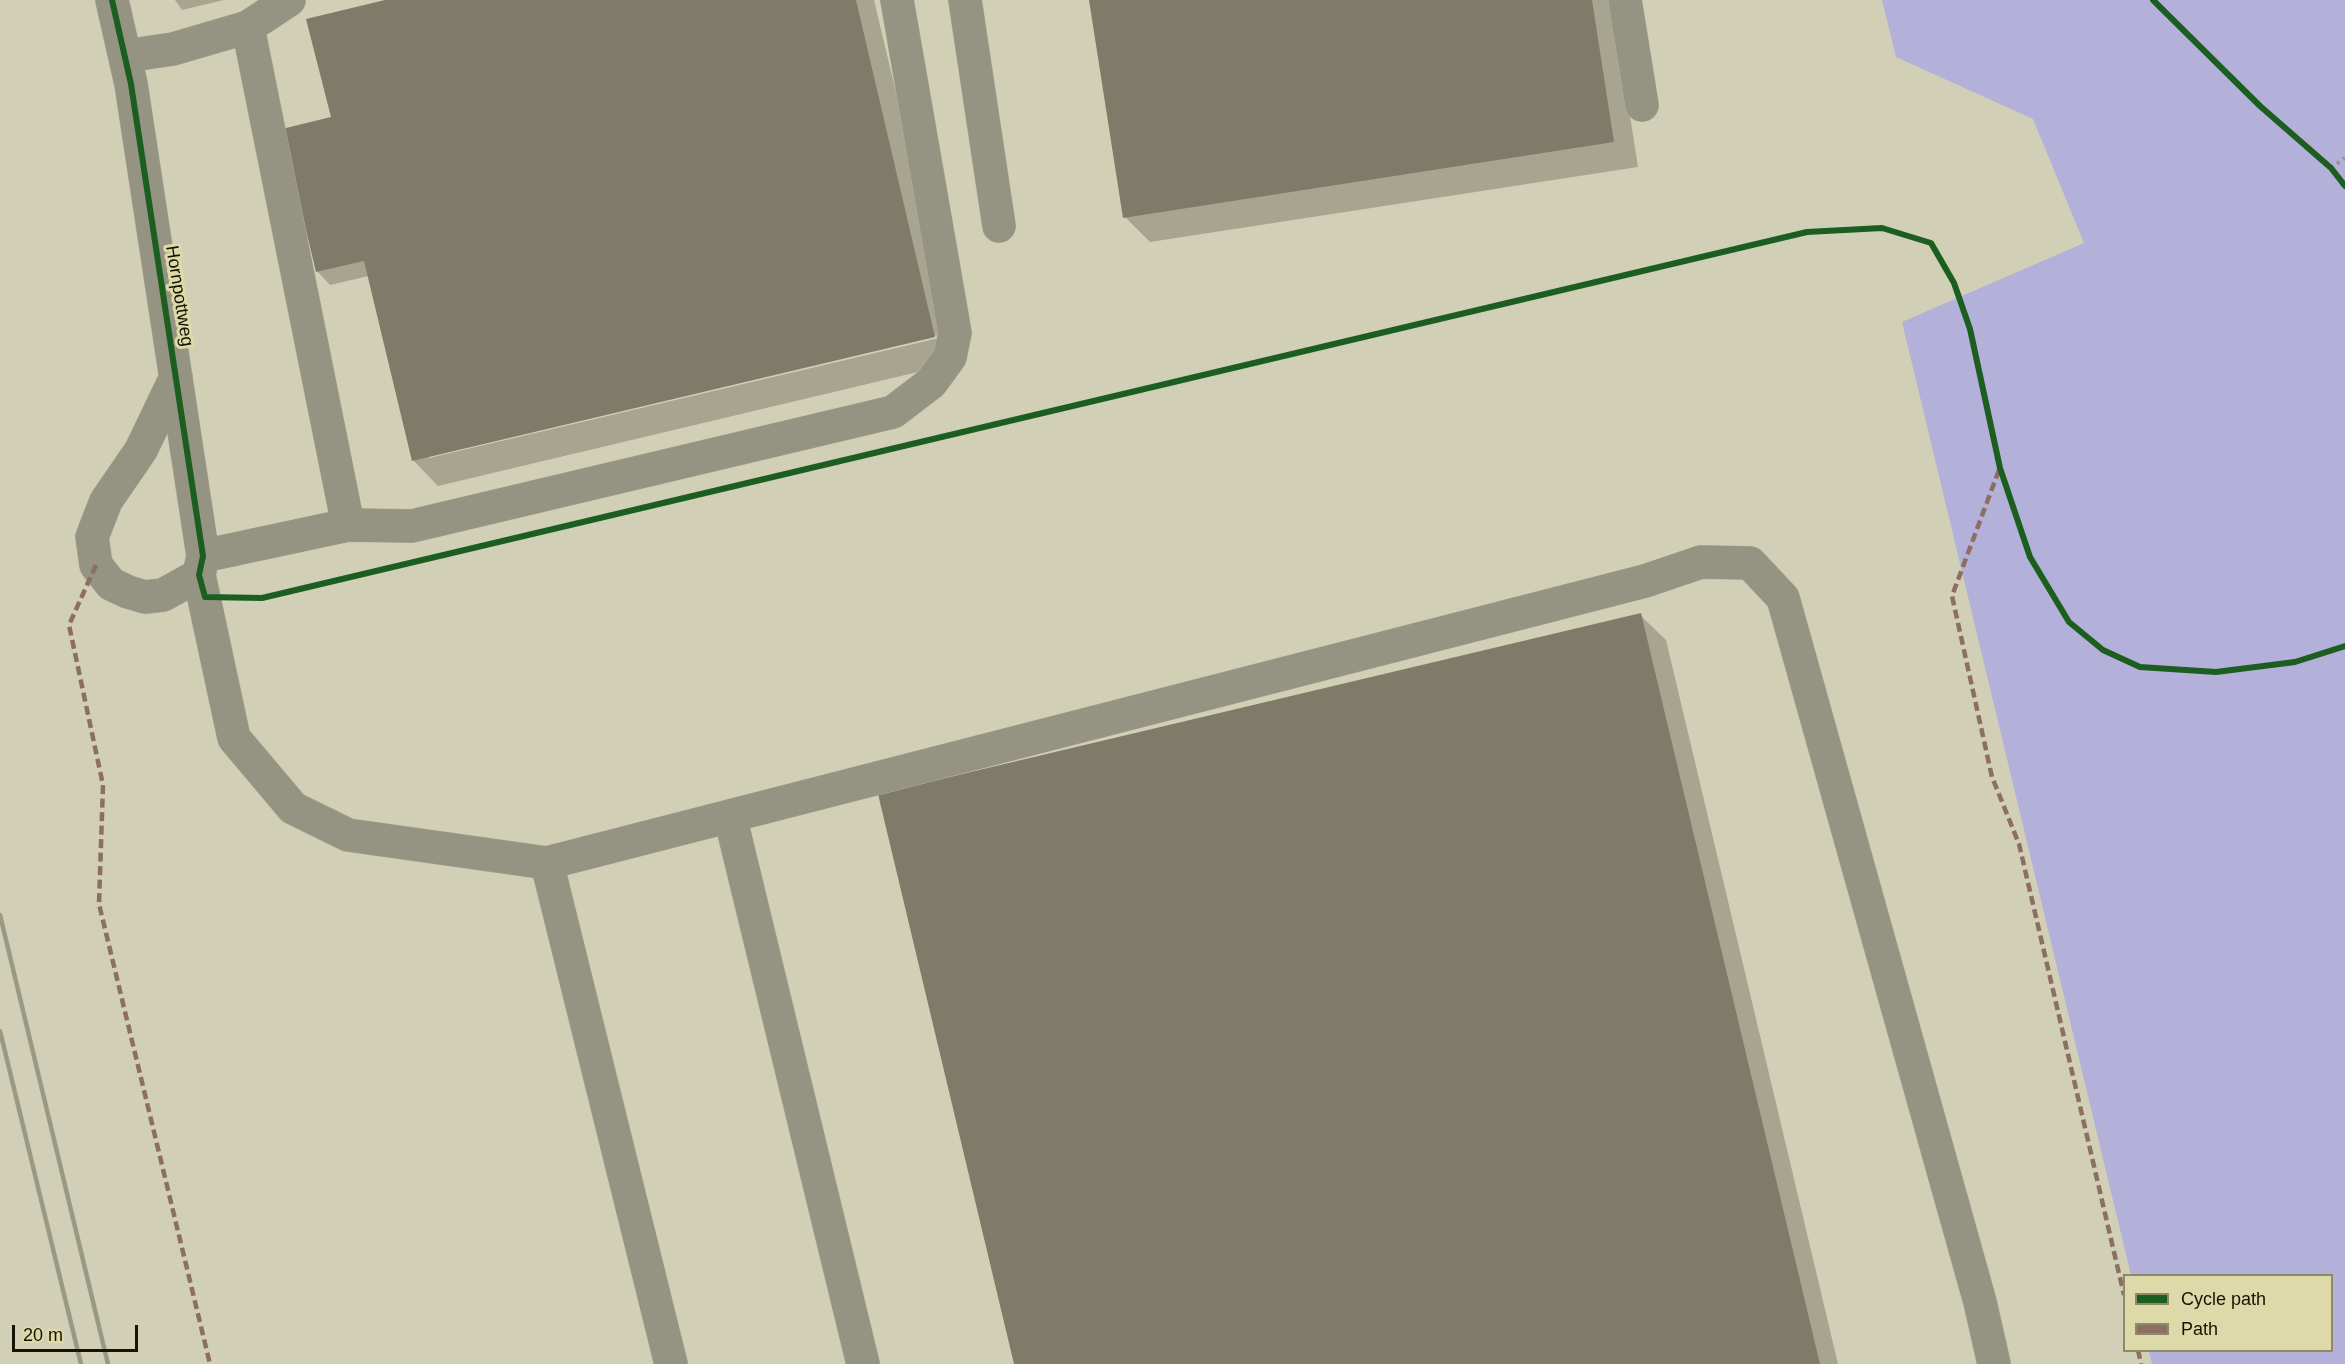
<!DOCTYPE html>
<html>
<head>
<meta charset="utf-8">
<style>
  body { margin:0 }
  #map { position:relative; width:2345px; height:1364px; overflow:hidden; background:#d1cfb5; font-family:Arial,sans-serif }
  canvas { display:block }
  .legend { position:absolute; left:2123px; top:1274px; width:210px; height:78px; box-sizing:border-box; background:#ddd9a9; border:2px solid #8d8b67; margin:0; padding:8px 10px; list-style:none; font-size:18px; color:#161504 }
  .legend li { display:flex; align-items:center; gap:12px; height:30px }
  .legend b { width:30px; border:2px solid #8d8b67 }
  .scale { position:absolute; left:12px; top:1325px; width:126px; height:27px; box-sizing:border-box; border:3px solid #161504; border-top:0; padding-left:8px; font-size:18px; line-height:21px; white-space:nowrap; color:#161504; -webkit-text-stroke:4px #ddd9a9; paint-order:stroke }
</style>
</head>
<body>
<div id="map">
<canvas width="2345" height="1364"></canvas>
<ul class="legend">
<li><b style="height:8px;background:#1b5e20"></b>Cycle path</li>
<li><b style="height:8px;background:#8d6e63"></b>Path</li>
</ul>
<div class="scale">20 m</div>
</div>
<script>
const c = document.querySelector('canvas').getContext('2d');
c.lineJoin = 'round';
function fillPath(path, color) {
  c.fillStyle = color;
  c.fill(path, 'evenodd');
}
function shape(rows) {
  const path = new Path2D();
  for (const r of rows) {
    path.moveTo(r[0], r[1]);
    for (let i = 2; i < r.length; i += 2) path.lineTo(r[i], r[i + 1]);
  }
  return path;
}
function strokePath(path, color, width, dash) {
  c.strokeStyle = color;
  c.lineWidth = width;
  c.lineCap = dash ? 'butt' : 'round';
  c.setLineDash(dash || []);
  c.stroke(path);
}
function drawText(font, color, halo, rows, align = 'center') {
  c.font = font + ' Arial,sans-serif';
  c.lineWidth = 6;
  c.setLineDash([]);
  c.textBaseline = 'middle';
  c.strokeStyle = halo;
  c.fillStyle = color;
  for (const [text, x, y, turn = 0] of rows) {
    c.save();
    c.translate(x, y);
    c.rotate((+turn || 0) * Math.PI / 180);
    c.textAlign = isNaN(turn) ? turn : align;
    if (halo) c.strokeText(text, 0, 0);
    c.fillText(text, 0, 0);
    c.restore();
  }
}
fillPath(shape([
  [1882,0,2345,0,2345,1364,2152,1364,2149,1351,2332,1350,2332,1276,2131,1275,1902,322,2084,243,2033,119,1896,57]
]), '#b3b0d9');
fillPath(shape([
  [175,0,224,0,182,10],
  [391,0,874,0,960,362,438,486,413,460,369,276,330,285,317,271,332,118],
  [942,334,943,337,429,458,429,455],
  [1091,0,1612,0,1638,167,1150,242,1125,217],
  [1640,615,1666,640,1838,1364,1016,1364]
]), '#0003');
fillPath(shape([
  [385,0,856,0,935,337,412,461,364,261,316,272,282,129,331,117,306,19],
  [1089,0,1592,0,1614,142,1123,218],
  [1641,613,1820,1364,1014,1364,878,794]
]), '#7f7b68');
const minor = shape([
  [112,0,131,84,203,556,199,575,234,738,293,808,348,835,547,863,1645,581,1701,562,1750,563,1783,598,1980,1302,1994,1364],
  [965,0,999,226],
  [1625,0,1642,105],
  [248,27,289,0],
  [125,56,173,49,248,27,348,525,203,556],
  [176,377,141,450,106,501,92,537,96,565,111,584,128,592,145,597,163,595,199,575],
  [348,525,412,526,893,412,931,383,950,357,955,333,897,0],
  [730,816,863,1364],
  [547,863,671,1364]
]);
strokePath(minor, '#adac98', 34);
strokePath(shape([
  [2331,168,2345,158]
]), '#959382', 4, [3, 4.5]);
strokePath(minor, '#959381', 33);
strokePath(shape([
  [0,915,108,1364],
  [0,1031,81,1364]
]), '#9a9986', 4.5);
strokePath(shape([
  [1999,470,1952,596,1992,777,2019,844,2124,1295],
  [96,565,69,625,103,785,99,904,210,1364],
  [2138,1350,2141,1364]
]), '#8d6e63', 4.5, [9, 4.5]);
strokePath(shape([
  [112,0,131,84,203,556,199,575,205,597,262,598,1807,232,1882,228,1931,243,1954,283,1970,329,2000,468,2030,557,2069,622,2103,650,2140,667,2216,672,2295,662,2345,646],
  [2153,0,2260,106,2331,168,2345,186]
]), '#1b5e20', 6);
drawText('18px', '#161504', '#ddd9a9', [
  ["Hornpottweg",179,296,81]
]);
</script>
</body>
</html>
